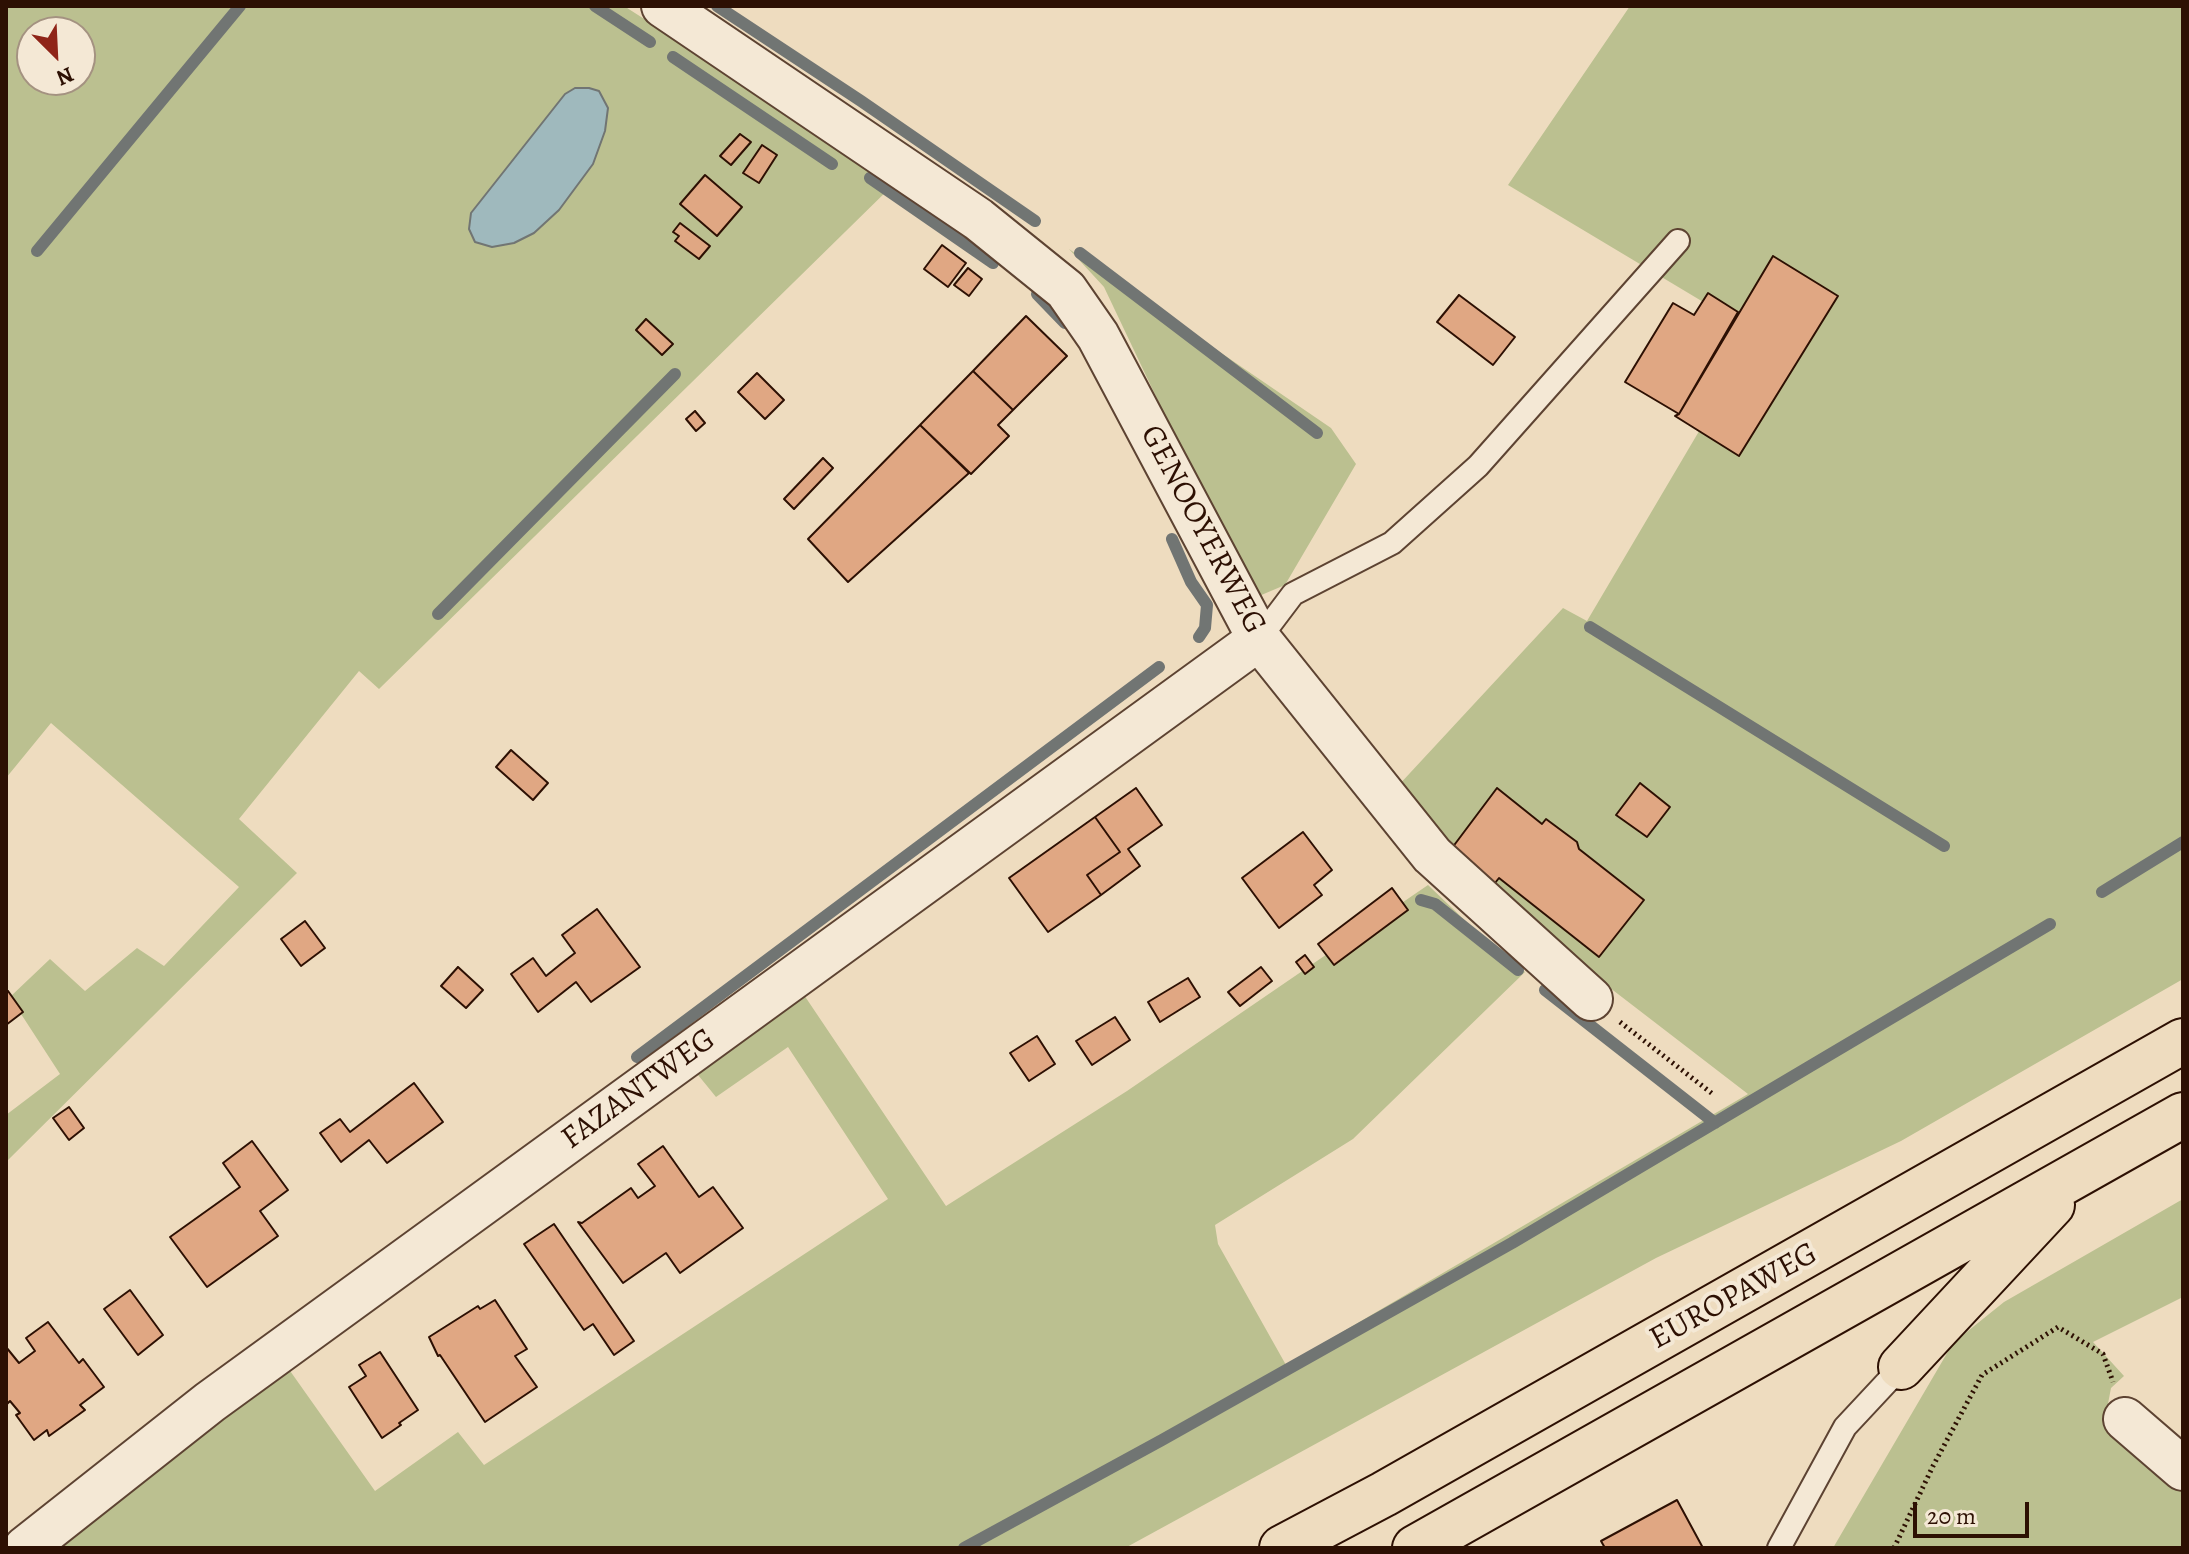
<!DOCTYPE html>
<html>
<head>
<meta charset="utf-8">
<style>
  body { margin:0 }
  #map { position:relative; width:2189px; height:1554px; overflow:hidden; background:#eedcbf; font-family:Alegreya,serif }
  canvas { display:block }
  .frame { position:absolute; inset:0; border:8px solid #2d1003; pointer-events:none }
  .north { position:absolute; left:16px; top:16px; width:80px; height:80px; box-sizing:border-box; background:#f4e8d5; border:2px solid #a49281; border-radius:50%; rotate:156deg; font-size:22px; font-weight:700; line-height:32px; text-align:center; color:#2d1003 }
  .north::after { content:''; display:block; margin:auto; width:28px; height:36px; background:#8f2418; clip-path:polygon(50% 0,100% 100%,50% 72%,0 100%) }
  .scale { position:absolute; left:1913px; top:1502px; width:116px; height:36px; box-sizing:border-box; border:4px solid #2d1003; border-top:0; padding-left:10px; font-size:24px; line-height:28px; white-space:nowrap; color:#2d1003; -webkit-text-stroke:6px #f4e8d5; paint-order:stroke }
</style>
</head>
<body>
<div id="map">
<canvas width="2189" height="1554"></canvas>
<div class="frame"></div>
<div class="north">N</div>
<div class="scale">20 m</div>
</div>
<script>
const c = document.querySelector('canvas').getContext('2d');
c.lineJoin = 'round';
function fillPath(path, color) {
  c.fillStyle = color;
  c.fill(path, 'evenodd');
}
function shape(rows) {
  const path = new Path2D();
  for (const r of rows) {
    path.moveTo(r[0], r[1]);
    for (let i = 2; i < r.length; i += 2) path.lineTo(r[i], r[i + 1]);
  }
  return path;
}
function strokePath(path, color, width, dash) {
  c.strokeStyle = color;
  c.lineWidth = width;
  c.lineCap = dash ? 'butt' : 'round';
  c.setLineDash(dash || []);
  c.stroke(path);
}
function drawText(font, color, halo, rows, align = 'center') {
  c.font = font + ' Alegreya,serif';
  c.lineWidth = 8;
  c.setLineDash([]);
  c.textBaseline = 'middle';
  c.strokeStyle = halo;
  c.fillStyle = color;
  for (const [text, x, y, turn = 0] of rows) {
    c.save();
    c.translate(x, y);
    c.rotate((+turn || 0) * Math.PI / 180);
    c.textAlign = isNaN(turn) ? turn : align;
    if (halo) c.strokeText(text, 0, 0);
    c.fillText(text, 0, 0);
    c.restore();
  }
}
fillPath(shape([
  [6,6,624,6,897,181,379,689,359,671,239,819,297,873,6,1162,6,1115,60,1074,10,997,50,959,85,991,137,948,164,966,239,887,51,723,6,778],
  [32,32,80,32,80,80,32,80],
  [1630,6,2183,6,2183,979,1901,1141,1656,1258,1125,1548,47,1548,288,1368,375,1491,458,1432,484,1465,888,1199,788,1047,716,1097,694,1070,802,992,946,1206,1127,1091,1428,885,1476,931,1525,972,1353,1139,1215,1225,1218,1244,1286,1365,1748,1094,1536,931,1459,860,1397,787,1563,608,1587,621,1793,272,1740,324,1508,185],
  [1069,249,1331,428,1356,464,1285,585,1259,596,1243,580,1104,287],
  [2183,1199,2183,1297,2093,1342,2124,1376,2111,1388,2107,1409,2115,1429,2183,1490,2183,1548,1833,1548,1953,1343,2004,1302]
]), '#bbc090');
const water = shape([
  [575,88,589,88,599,91,608,108,605,131,593,164,559,210,534,233,514,243,492,247,475,242,469,229,471,213,565,94,575,88]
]);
fillPath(water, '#9fb9bd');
strokePath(water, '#717573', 2);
strokePath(shape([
  [595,6,650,42],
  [717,6,861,101,1035,221],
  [673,57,832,164],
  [870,178,993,263],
  [37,251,240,6],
  [1080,253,1317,433],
  [1037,294,1065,323],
  [1172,539,1191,582,1207,605,1205,628,1199,637],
  [438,614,675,374],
  [1590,627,1944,846],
  [2102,892,2183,842],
  [1421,900,1435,904,1518,970],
  [1545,990,1715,1123],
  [637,1057,1159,667],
  [964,1548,1162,1440,1512,1243,2050,924]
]), '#717573', 12);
const building = shape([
  [740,134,751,142,731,165,720,156,740,134],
  [762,145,777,155,759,183,743,173,762,145],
  [705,175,742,207,717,236,680,204,705,175],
  [680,223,710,246,699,259,675,241,679,236,673,232,680,223],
  [942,245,966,263,948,287,924,269,942,245],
  [1773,256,1838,296,1739,456,1675,416,1679,414,1773,256],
  [968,268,982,279,969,296,954,285,968,268],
  [1708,293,1738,312,1679,414,1625,382,1673,303,1694,315,1708,293],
  [1459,295,1515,337,1493,365,1437,322,1459,295],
  [1026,316,1067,356,1013,410,973,371,1026,316],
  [646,319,673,344,662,355,636,330,646,319],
  [973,371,1013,410,998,425,1009,436,971,474,920,425,973,371],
  [757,373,784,400,765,419,738,392,757,373],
  [695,411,705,423,696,431,686,419,695,411],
  [920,425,969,473,848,582,808,539,920,425],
  [823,458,833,468,794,509,784,499,823,458],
  [511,750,548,783,533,800,496,767,511,750],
  [1640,783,1670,807,1647,837,1616,815,1640,783],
  [1136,788,1162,825,1128,849,1140,866,1101,895,1087,875,1120,852,1095,817,1136,788],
  [1497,788,1542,824,1546,819,1577,842,1579,849,1644,900,1599,957,1499,878,1495,883,1452,848,1497,788],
  [1095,817,1120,852,1087,875,1101,895,1048,932,1009,878,1095,817],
  [1303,832,1332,870,1314,885,1322,895,1279,928,1242,878,1303,832],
  [1392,888,1408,910,1334,965,1318,944,1392,888],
  [597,909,640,967,591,1002,576,982,538,1012,511,974,533,958,546,976,562,963,575,953,562,935,597,909],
  [305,921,325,948,301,966,281,939,305,921],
  [1305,955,1314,967,1305,974,1296,962,1305,955],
  [458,967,483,990,466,1008,441,986,458,967],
  [1261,967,1272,981,1240,1006,1228,992,1261,967],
  [1188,978,1200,997,1160,1022,1148,1002,1188,978],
  [8,991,23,1012,6,1025,6,993,8,991],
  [1115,1017,1130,1040,1092,1065,1076,1041,1115,1017],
  [1037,1036,1055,1064,1029,1081,1010,1053,1037,1036],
  [414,1083,443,1122,387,1163,369,1140,341,1162,320,1133,340,1119,350,1132,414,1083],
  [69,1107,84,1128,69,1140,53,1118,69,1107],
  [252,1141,288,1190,260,1211,278,1236,207,1287,170,1237,240,1187,223,1163,252,1141],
  [663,1146,699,1197,713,1187,743,1228,680,1273,666,1253,623,1283,578,1222,582,1223,631,1188,638,1198,655,1186,638,1164,663,1146],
  [554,1224,634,1341,614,1355,593,1324,584,1330,524,1244,554,1224],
  [130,1290,163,1335,138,1355,104,1309,130,1290],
  [495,1300,527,1349,515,1356,537,1387,485,1422,440,1355,438,1356,429,1337,478,1306,480,1309,495,1300],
  [48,1322,79,1363,83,1359,104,1387,80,1405,85,1410,49,1436,47,1430,34,1440,16,1415,20,1413,10,1401,7,1404,6,1402,6,1347,19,1363,35,1351,26,1338,48,1322],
  [380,1352,418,1410,399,1423,401,1425,382,1438,349,1387,366,1376,359,1365,380,1352],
  [1677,1500,1703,1548,1605,1548,1601,1541,1677,1500]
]);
fillPath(building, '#e0a783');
strokePath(building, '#2d1003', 2);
const lane = shape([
  [1259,639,1293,594,1392,543,1478,466,1678,241],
  [1779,1548,1845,1427,1901,1367]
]);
const street = shape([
  [663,6,978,219,1066,290,1098,336,1259,639,1432,855,1591,999],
  [2125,1419,2183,1469],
  [25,1548,210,1402,1259,639]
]);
const highway = shape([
  [1901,1367,2052,1205],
  [1282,1548,1384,1494,2183,1041],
  [1415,1548,2183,1115]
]);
strokePath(lane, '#5d4332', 26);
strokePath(street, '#5d4332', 46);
strokePath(highway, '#2d1003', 48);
strokePath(shape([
  [1620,1022,1714,1095],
  [1894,1548,1933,1466,1982,1375,2058,1327,2103,1354,2113,1382]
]), '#2d1003', 5, [2, 4]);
strokePath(lane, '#f4e8d5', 22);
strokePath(street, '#f4e8d5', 42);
strokePath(highway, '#eedcbf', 44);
drawText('32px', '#2d1003', '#f4e8d5', [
  ["GENOOYERWEG",1202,530,62],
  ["FAZANTWEG",639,1090,-36],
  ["EUROPAWEG",1734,1297,-29]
]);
</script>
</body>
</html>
